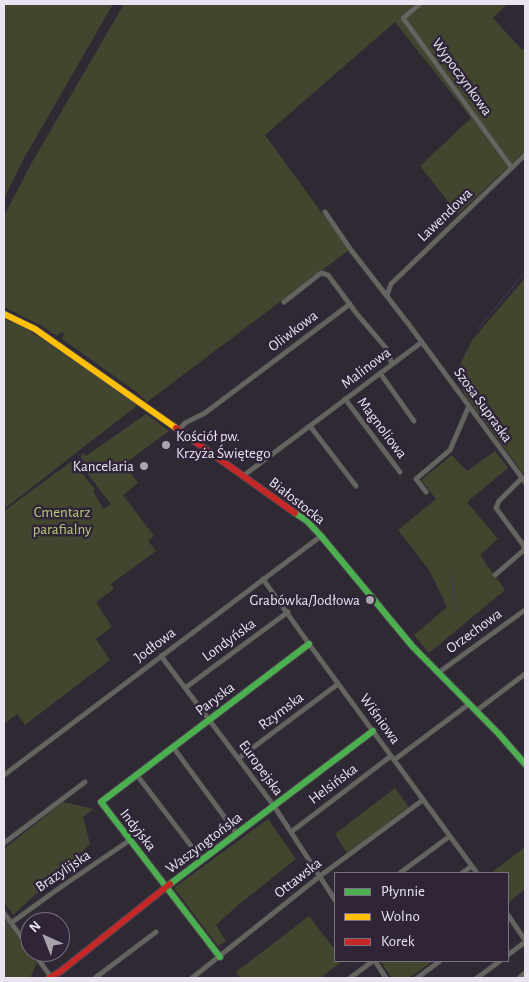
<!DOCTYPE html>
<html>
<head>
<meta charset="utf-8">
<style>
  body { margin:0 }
  #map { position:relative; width:529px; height:982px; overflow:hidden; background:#2f2934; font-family:"Alegreya Sans",sans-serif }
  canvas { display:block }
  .frame { position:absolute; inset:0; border:5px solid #eae4f0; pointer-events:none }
  .legend { position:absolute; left:334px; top:872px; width:175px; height:90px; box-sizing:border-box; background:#302538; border:1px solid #7a7182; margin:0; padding:6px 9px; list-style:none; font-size:15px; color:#eae4f0 }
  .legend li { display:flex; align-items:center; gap:10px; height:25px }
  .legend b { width:25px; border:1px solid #7a7182 }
  .north { position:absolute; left:20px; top:912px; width:50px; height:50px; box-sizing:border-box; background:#302538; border:1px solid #7a7182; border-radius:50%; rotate:316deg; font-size:14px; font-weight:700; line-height:20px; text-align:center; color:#eae4f0 }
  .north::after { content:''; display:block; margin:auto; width:18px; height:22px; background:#a9a3ae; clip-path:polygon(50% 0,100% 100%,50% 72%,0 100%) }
</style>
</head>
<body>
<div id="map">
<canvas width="529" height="982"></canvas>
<div class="frame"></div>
<ul class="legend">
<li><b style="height:6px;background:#4caf50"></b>Płynnie</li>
<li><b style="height:6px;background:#ffc107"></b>Wolno</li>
<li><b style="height:6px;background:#c62828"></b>Korek</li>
</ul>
<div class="north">N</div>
</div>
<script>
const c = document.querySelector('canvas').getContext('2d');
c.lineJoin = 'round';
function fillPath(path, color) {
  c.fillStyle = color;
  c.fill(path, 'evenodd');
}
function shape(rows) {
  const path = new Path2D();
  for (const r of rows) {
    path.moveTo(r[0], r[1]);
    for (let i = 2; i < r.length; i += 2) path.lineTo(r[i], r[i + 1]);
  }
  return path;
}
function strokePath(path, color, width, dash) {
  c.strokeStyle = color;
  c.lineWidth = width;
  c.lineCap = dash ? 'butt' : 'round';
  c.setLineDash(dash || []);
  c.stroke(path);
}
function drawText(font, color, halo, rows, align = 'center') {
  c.font = font + ' "Alegreya Sans",sans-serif';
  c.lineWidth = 5;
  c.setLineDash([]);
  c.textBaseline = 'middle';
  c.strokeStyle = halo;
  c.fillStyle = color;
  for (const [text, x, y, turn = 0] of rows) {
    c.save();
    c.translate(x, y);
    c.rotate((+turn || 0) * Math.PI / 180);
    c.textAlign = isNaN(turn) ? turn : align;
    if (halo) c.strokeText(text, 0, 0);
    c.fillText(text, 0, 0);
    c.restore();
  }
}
fillPath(shape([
  [4,4,113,4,23,160,4,199],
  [124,4,507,4,493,18,522,50,525,48,525,155,523,153,458,214,420,166,471,118,395,22,265,135,349,250,147,402,138,393,62,339,64,333,61,332,57,336,40,325,4,307,4,216,31,164],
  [525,278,525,476,465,395,460,384,459,372,462,360,473,339],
  [4,319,19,325,51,344,139,404,4,509],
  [146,414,169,431,124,464,138,483,123,495,154,536,148,541,156,551,111,584,114,589,96,602,112,627,96,639,110,660,25,725,17,714,4,724,4,511,72,461,95,489,93,490,103,509,111,504,82,467,81,456,83,453,86,456],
  [495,451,508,468,467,502,498,539,480,555,505,590,429,653,414,635,447,607,429,570,398,530,436,499,421,480,452,455,467,471],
  [395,788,409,807,347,853,335,834],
  [63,802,94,809,83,817,90,844,13,915,4,902,4,849],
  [268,819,296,859,237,906,216,925,226,941,218,946,174,888],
  [525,847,525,889,508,903,508,873,491,873],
  [309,916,335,950,335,961,343,961,320,978,240,978,236,972],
  [4,918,37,963,30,978,4,978],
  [380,961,433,961,409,978,392,978]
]), '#42462f');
strokePath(shape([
  [478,329,525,272],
  [451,575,457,612]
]), '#4c365e', 1);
const street = shape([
  [420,4,403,18,512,168],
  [325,212,351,250,410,326,525,482],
  [387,295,391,284,525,155],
  [284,302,321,273,328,275,357,314,386,348,392,364],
  [380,373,414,421],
  [345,399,400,472],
  [310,426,356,486],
  [179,430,185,423,205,413,350,304],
  [243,476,422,342],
  [426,492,416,479,450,450,469,406],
  [495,575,524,550,524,546,496,508,499,501,522,478],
  [263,579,309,644,477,873],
  [161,656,274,806,335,900],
  [438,673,525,610],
  [185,688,288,612],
  [476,711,525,674],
  [173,747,237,834],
  [239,758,338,684],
  [394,760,469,704],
  [136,774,202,860],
  [4,775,321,536],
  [291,832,391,756],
  [4,843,85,782],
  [400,873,450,836],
  [462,873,472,866],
  [4,913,30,949],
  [508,915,525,940],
  [11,923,58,889,130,840],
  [33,952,51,977],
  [508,955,525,942],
  [375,961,386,978],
  [95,978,156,932],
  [192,978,320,876,423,800],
  [350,978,373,961],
  [417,978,440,961],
  [477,978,500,961],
  [519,978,525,973]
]);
const fast = shape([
  [295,513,307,521,321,536,413,647,498,733,525,764],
  [170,884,373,731],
  [220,957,101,802,309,644]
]);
const slow = shape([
  [4,314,35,329,176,428]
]);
const jam = shape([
  [176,428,295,513],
  [49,978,61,971,170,884]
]);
strokePath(street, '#49444d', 5.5);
strokePath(fast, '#49444d', 8);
strokePath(slow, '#49444d', 8);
strokePath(jam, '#49444d', 8);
strokePath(street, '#65655f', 4.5);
strokePath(fast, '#4caf50', 6);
strokePath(slow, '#ffc107', 6);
strokePath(jam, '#c62828', 6);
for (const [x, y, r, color] of [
  [166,445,5,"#a9a3ae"],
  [144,466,5,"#a9a3ae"],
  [370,600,5,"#a9a3ae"]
]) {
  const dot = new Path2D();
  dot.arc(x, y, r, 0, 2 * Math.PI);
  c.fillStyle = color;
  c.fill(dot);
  strokePath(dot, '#302538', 2);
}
drawText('15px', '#eae4f0', '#302538', [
  ["Wypoczynkowa",462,77,54],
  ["Lawendowa",445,215,-44],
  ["Oliwkowa",293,331,-37],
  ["Malinowa",366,368,-37],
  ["Szosa Supraska",483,405,54],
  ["Magnoliowa",382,428,53],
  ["Białostocka",297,501,38],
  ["Orzechowa",474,631,-36],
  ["Londyńska",229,640,-36],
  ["Jodłowa",155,645,-37],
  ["Paryska",215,699,-37],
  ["Rzymska",281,711,-37],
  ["Wiśniowa",380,719,54],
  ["Europejska",261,768,54],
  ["Helsińska",333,784,-37],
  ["Indyjska",138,830,52],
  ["Waszyngtońska",204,843,-37],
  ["Brazylijska",63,871,-34],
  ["Ottawska",298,878,-38]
]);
drawText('15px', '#eae4f0', '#302538', [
  ["Kościół pw.",176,436,"left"],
  ["Krzyża Świętego",176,453,"left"],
  ["Kancelaria",134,466],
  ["Grabówka/Jodłowa",360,600]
], 'right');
drawText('15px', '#bbca78', '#302538', [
  ["Cmentarz",62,512],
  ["parafialny",62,529]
]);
</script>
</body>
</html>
